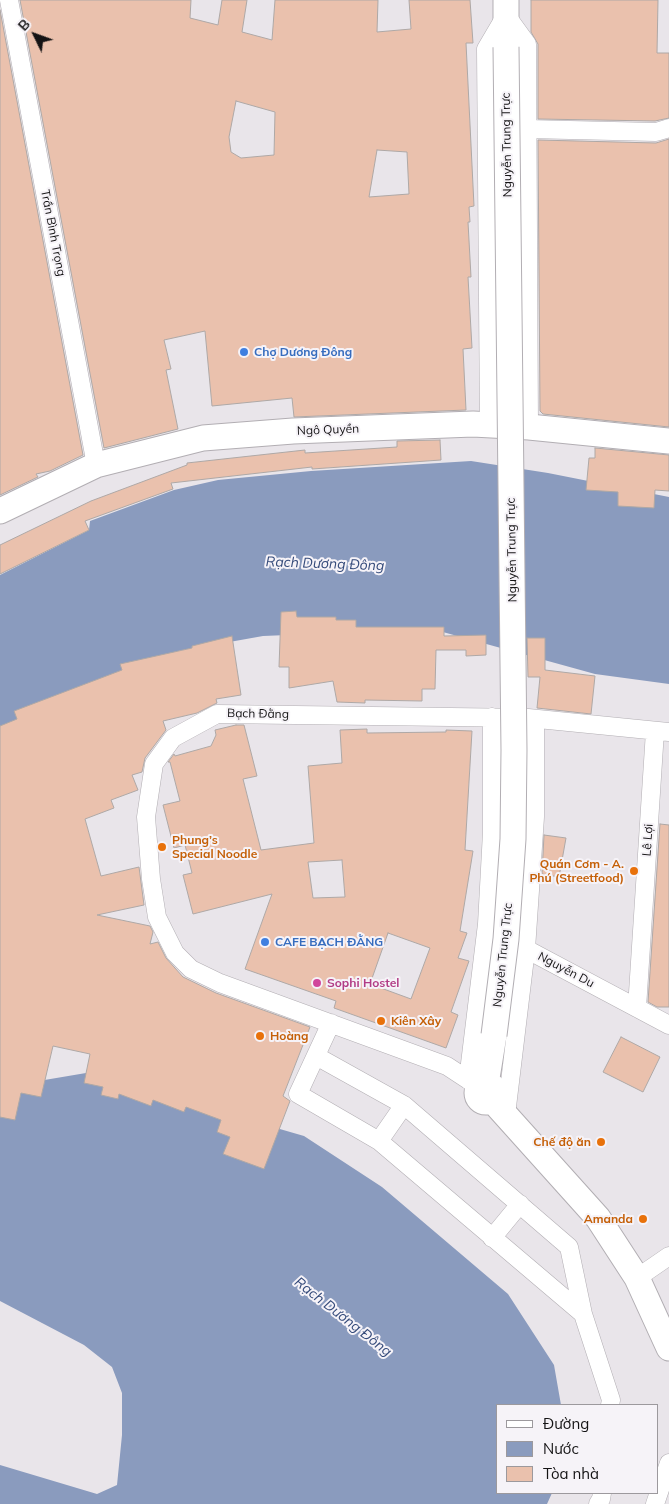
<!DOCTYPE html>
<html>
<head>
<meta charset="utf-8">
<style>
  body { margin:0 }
  #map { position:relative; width:669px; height:1504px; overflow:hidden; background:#e9e5ea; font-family:Mulish,sans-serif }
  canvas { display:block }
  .legend { position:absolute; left:496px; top:1404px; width:162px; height:90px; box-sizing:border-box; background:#f6f3f8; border:1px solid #9c999d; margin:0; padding:6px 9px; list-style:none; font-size:15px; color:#141314 }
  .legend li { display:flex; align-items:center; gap:10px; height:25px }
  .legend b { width:25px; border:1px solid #9c999d }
  .north { position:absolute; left:10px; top:10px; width:50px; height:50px; -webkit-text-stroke:4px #f6f3f8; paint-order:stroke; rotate:312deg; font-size:14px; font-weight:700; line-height:20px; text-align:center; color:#141314 }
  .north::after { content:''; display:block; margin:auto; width:18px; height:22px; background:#141314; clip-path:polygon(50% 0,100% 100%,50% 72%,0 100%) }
</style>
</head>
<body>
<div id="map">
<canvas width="669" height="1504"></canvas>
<ul class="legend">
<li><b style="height:6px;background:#fff"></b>Đường</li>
<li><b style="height:14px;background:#8a9bbe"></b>Nước</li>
<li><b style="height:14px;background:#eac1ad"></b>Tòa nhà</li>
</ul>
<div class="north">B</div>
</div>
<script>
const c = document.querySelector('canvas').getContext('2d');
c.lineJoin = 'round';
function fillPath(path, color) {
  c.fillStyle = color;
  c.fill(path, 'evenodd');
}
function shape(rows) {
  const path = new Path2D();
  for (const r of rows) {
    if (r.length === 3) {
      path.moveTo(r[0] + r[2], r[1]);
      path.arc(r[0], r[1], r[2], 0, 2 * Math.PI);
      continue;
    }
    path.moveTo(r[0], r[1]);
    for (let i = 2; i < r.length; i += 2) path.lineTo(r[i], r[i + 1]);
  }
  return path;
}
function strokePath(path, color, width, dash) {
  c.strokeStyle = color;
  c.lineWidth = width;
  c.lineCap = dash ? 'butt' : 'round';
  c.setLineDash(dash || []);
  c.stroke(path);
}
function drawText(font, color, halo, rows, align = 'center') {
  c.font = font + ' Mulish,sans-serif';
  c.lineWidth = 4;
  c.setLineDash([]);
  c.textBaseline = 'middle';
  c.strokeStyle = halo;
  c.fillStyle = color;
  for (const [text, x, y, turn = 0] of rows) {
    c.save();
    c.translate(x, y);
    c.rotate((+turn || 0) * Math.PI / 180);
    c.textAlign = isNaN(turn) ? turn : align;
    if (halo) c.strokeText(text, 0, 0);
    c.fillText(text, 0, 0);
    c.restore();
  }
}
fillPath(shape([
  [471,461,548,473,669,497,669,684,595,674,432,629,263,636,179,651,0,742,0,575,89,530,90,521,174,490,218,480,311,471],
  [86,1073,304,1136,382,1187,508,1294,554,1365,561,1405,498,1405,498,1493,552,1493,547,1504,0,1504,0,1465,97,1494,117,1485,122,1435,122,1393,112,1367,84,1345,0,1301,0,1084,9,1086]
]), '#8a9bbe');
const building = shape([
  [20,0,191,0,190,18,218,25,222,0,247,0,242,32,272,40,275,0,378,0,377,32,411,29,409,0,470,0,473,43,466,43,474,206,469,207,470,222,468,222,471,277,468,277,472,348,463,349,466,410,294,417,292,398,212,406,205,331,164,340,171,369,166,370,178,429,104,448,20,0],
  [236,101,275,112,274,155,241,158,231,152,229,137,236,101],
  [377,150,407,152,409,194,369,197,377,150],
  [531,0,658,0,657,53,669,53,669,118,655,121,538,119,538,44,531,32,531,0],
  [0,10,83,455,50,471,36,474,38,477,0,495,0,10],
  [669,139,669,427,543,414,540,411,538,140,656,143,669,139],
  [440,440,441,460,312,469,312,467,171,483,173,489,85,521,89,530,0,574,0,545,91,501,187,465,187,463,305,450,305,453,397,447,397,441,440,440],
  [595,448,669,455,669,491,655,490,654,508,618,506,618,492,586,490,589,458,595,458,595,448],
  [296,611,297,617,336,617,336,620,356,620,356,627,444,627,444,636,486,635,486,655,466,656,466,650,436,650,435,689,422,689,422,701,365,700,365,703,337,702,333,681,289,688,289,667,279,667,281,612,296,611],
  [232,636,241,695,216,699,217,703,197,713,163,721,166,730,145,758,142,772,132,775,138,790,111,800,114,808,85,819,101,876,139,867,144,905,97,915,150,926,153,932,150,944,158,942,166,958,183,977,216,993,310,1027,283,1096,290,1101,264,1169,223,1154,230,1137,217,1132,221,1120,186,1107,184,1112,153,1100,151,1106,119,1094,118,1099,101,1095,103,1087,84,1083,90,1054,53,1046,41,1097,21,1093,15,1120,0,1117,0,726,17,719,14,711,122,670,120,664,192,648,192,646,232,636],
  [527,638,545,638,545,670,595,676,591,714,537,708,540,677,528,677,527,638],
  [236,725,244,725,257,776,243,779,261,850,314,843,308,766,342,763,340,730,367,729,367,733,446,732,446,730,472,731,465,850,473,851,460,931,467,933,458,958,469,961,451,1012,458,1015,446,1048,334,1008,336,1001,245,969,272,894,193,914,183,875,192,873,185,845,174,848,163,805,180,801,170,762,168,762,174,754,175,756,211,746,216,735,215,730,236,725],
  [342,860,345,897,313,898,308,862,342,860],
  [388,933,430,948,411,999,370,984,388,933],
  [660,824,669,825,669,1007,657,1007,648,1002,660,824],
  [544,835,566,838,559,877,542,874,544,835],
  [621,1037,660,1057,643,1092,603,1072,621,1037]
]);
fillPath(building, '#eac1ad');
strokePath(building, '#aea8a6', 1);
const street = shape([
  [9,0,96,465],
  [527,129,656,132,669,128],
  [489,425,486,49,506,15,527,44,529,427],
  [526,949,669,1025],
  [637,1008,655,731],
  [331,1023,298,1094,379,1141,583,1314,611,1400,610,1405],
  [316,1056,404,1105,569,1247,583,1314],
  [468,1080,487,924,492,832,492,717],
  [479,1087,447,1066,220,983,191,969,175,953,157,917,151,879,146,817,154,764,173,738,217,714,528,718,669,732],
  [506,1115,526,949,535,817,535,719],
  [379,1141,404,1105],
  [492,1238,520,1204],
  [637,1278,669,1256],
  [598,1504,601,1499,602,1493],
  [655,1504,669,1463]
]);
const secondary = shape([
  [506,47,506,0],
  [0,511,96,465,203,438,293,431,473,424,529,427,669,441],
  [486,1084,494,1035],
  [486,1093,9],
  [492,1100,598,1218,637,1278,669,1348]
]);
strokePath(street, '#b2aeb3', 19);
strokePath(secondary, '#b2aeb3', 27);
strokePath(street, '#fff', 18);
strokePath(secondary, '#fff', 25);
const secondaryBridge = shape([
  [494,1035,506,939,513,839,514,750,506,47]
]);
strokePath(secondaryBridge, '#b2aeb3', 27, []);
strokePath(secondaryBridge, '#fff', 25);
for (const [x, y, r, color] of [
  [244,352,5,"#3f7fe0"],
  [162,847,5,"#e8710a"],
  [634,871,5,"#e8710a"],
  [265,942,5,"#3f7fe0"],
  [317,983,5,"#d1479c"],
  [381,1021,5,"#e8710a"],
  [260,1036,5,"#e8710a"],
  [601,1142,5,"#e8710a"],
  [643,1219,5,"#e8710a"]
]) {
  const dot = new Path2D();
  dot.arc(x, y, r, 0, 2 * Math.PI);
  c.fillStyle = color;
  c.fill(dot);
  strokePath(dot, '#f6f3f8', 2);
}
drawText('12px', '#141314', '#f6f3f8', [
  ["Nguyễn Trung Trực",507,145,-91],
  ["Trần Bình Trọng",53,233,79],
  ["Ngô Quyền",328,430,-2],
  ["Nguyễn Trung Trực",512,550,-91],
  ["Bạch Đằng",258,714,1],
  ["Lê Lợi",648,840,-86],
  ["Nguyễn Trung Trực",503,955,-84],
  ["Nguyễn Du",566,970,28]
]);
drawText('bold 12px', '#366cbe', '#f6f3f8', [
  ["Chợ Dương Đông",254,352],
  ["CAFE BẠCH ĐẰNG",275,942]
], 'left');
drawText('bold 12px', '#c56008', '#f6f3f8', [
  ["Phung’s",172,840],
  ["Special Noodle",172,854],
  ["Quán Cơm - A.",624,864,"right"],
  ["Phú (Streetfood)",624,878,"right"],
  ["Kiên Xây",391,1021],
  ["Hoàng",270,1036],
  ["Chế độ ăn",591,1142,"right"],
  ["Amanda",633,1219,"right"]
], 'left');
drawText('bold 12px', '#b23c85', '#f6f3f8', [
  ["Sophi Hostel",327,983]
], 'left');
drawText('italic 14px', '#344a7a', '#f6f3f8', [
  ["Rạch Dương Đông",325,564,2],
  ["Rạch Dương Đông",343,1317,38]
]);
</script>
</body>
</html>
